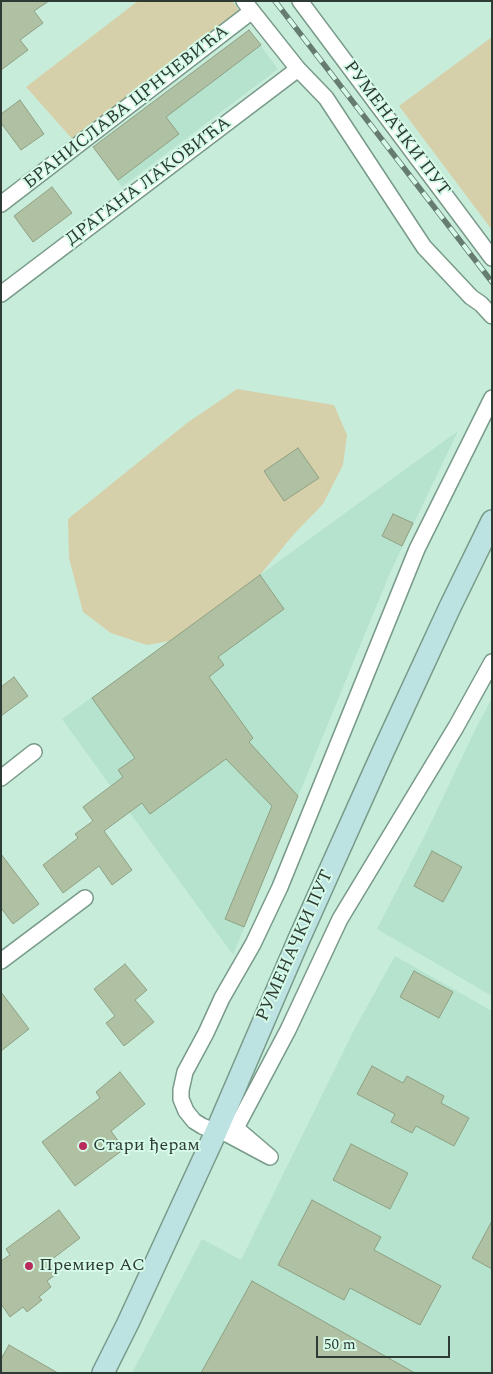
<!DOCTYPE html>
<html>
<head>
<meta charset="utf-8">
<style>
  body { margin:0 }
  #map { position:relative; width:493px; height:1374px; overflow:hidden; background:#c8ecda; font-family:Spectral,serif }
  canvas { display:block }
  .frame { position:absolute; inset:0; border:2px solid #2d3b34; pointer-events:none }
  .scale { position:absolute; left:316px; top:1336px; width:134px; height:22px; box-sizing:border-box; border:2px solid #2d3b34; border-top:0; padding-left:6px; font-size:15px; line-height:18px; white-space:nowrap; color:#2d3b34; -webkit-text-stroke:4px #d5fae7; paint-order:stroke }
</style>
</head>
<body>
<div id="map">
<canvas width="493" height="1374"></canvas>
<div class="frame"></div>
<div class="scale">50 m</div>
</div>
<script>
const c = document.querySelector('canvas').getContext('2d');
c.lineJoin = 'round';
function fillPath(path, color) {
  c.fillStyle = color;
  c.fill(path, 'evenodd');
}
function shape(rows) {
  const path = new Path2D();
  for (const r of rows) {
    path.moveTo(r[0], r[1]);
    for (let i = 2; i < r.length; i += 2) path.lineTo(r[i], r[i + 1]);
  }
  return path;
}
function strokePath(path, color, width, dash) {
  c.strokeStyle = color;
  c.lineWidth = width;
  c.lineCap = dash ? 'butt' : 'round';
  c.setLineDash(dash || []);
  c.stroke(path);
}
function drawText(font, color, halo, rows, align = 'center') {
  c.font = font + ' Spectral,serif';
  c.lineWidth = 4;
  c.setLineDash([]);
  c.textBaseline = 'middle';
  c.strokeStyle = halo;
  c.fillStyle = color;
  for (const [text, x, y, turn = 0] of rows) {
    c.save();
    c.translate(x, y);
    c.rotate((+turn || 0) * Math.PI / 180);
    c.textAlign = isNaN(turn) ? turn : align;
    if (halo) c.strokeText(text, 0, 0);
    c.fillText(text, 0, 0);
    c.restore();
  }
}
fillPath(shape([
  [249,30,278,69,122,187,93,147],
  [458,431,390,573,233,955,62,719],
  [492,698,492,996,377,929,426,833,477,726],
  [395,956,492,1011,492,1373,132,1373,202,1239,241,1260,354,1030]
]), '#b6e3cd');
fillPath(shape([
  [138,1,232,1,239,10,74,141,26,87],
  [492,37,492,230,399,106],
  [237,389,334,405,347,435,343,465,323,504,294,534,260,575,170,641,147,645,111,633,83,612,69,558,68,519,187,423]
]), '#d5d0a9');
const building = shape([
  [1,1,49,1,34,11,43,23,20,40,28,50,1,70,1,1],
  [249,30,261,45,166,117,179,134,118,180,93,147,249,30],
  [20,100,44,134,21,150,1,123,1,114,20,100],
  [52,187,72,213,33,242,14,216,52,187],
  [298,448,319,478,284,501,264,471,298,448],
  [393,514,413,523,402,546,382,536,393,514],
  [260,575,284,609,218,657,224,665,209,677,253,738,249,742,298,796,244,927,225,919,272,806,226,759,150,814,142,803,104,831,132,870,112,885,99,866,63,893,43,865,78,838,75,834,93,821,83,807,123,777,118,770,135,758,92,698,260,575],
  [14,677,28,696,1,716,1,687,14,677],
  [432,851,462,867,443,902,414,886,432,851],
  [1,854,39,904,13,924,1,908,1,854],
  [125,964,147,990,135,1000,154,1022,124,1046,106,1023,115,1016,94,989,125,964],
  [414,971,453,992,439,1018,400,997,414,971],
  [1,992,29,1029,1,1051,1,992],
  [372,1066,403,1083,407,1076,444,1096,441,1103,469,1118,454,1146,416,1126,412,1133,391,1122,395,1114,357,1094,372,1066],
  [120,1072,145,1104,111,1131,124,1149,75,1186,42,1142,100,1098,96,1092,120,1072],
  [351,1144,408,1173,390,1209,333,1180,351,1144],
  [312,1200,381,1237,374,1250,441,1286,420,1325,350,1288,344,1300,278,1265,312,1200],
  [59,1210,80,1238,51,1260,60,1271,47,1281,51,1287,39,1297,42,1300,27,1312,23,1307,10,1317,1,1304,1,1261,10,1255,6,1249,59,1210],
  [492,1221,492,1269,472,1258,492,1221],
  [252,1281,415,1373,201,1373,252,1281],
  [9,1345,58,1373,1,1373,1,1359,9,1345]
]);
fillPath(building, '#b0c1a3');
strokePath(building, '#8fa083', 1);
const street = shape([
  [244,1,298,69,326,98,424,247,471,297,481,304,492,316],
  [300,1,492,258],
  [1,204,252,11],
  [1,294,298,69],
  [492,398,417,549,280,887,253,944,222,998,206,1033,185,1072,181,1090,181,1099,186,1111,194,1121,202,1126,216,1132,227,1134,270,1157,236,1128,288,1030,340,919,456,727,492,662],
  [1,778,34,752],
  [1,961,85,898]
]);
const secondary = shape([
  [103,1373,128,1323,216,1132,299,939,382,754,450,607,492,521]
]);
strokePath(street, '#789a89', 18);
strokePath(secondary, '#789a89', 24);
strokePath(street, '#fff', 15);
strokePath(secondary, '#bde2e2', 21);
const rail = shape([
  [275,1,492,282]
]);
strokePath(rail, '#667c71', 5.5);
strokePath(rail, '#d5fae7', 4, [11]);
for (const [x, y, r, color] of [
  [83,1146,5,"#b82a5a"],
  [29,1266,5,"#b82a5a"]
]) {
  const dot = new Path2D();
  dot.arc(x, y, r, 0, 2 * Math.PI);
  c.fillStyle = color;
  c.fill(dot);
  strokePath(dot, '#d5fae7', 2);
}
drawText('18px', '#2d3b34', '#d5fae7', [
  ["БРАНИСЛАВА ЦРНЧЕВИЋА",127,108,-38],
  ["РУМЕНАЧКИ ПУТ",396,129,53],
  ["ДРАГАНА ЛАКОВИЋА",149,182,-37],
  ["РУМЕНАЧКИ ПУТ",296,946,-66]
]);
drawText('18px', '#2d3b34', '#d5fae7', [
  ["Стари ђерам",93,1146],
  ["Премиер АС",39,1266]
], 'left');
</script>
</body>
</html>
